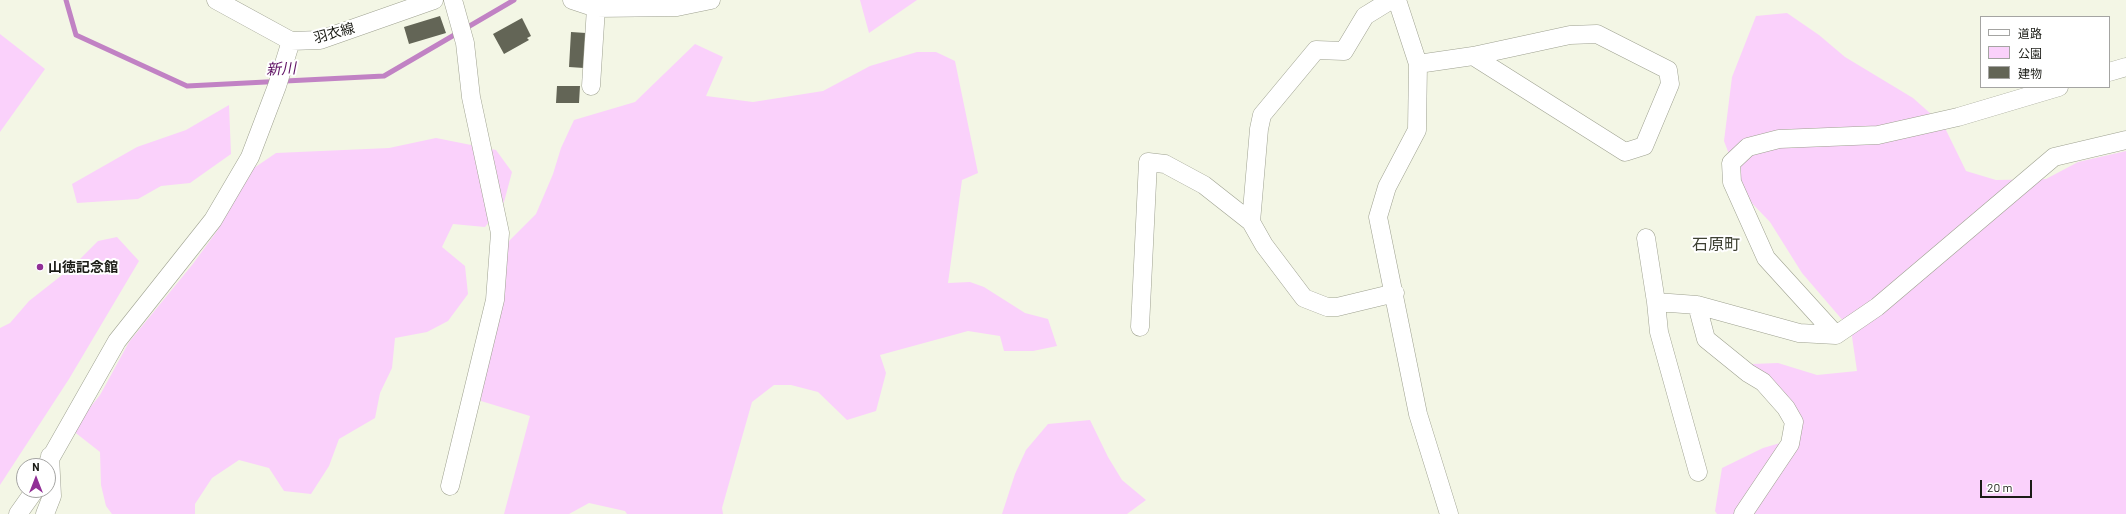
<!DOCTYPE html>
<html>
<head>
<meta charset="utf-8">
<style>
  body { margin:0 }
  #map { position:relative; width:2126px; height:514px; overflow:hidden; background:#f3f6e5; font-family:Barlow,"Noto Sans JP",sans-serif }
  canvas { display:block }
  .legend { position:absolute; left:1980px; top:16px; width:130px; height:72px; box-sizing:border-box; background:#fff; border:1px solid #a4a4a2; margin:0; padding:5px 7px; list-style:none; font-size:12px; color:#1b1c16 }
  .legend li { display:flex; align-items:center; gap:8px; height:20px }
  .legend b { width:20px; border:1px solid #a4a4a2 }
  .north { position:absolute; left:16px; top:458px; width:40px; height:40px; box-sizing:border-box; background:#fff; border:1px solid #a4a4a2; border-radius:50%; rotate:0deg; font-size:11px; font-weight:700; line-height:16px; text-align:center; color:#1b1c16 }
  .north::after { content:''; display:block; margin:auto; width:14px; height:18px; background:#912f96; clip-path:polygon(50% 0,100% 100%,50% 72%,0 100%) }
  .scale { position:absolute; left:1980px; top:480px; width:52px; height:18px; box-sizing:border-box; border:2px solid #1b1c16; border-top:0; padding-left:5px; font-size:12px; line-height:14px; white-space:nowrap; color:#1b1c16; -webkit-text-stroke:3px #fff; paint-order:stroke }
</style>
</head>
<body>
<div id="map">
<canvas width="2126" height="514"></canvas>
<ul class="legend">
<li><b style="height:5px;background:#fff"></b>道路</li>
<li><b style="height:11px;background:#fad1fb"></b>公園</li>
<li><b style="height:11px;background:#636556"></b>建物</li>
</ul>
<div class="north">N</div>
<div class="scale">20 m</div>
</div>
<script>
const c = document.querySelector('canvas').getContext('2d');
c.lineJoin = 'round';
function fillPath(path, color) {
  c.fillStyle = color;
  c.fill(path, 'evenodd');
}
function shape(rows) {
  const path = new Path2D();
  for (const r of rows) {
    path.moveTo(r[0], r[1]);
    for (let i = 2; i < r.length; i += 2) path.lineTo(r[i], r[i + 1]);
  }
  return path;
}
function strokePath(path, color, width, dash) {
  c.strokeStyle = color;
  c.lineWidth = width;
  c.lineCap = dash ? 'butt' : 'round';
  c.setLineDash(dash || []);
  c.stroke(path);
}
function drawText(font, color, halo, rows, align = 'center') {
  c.font = font + ' Barlow,"Noto Sans JP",sans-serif';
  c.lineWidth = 4;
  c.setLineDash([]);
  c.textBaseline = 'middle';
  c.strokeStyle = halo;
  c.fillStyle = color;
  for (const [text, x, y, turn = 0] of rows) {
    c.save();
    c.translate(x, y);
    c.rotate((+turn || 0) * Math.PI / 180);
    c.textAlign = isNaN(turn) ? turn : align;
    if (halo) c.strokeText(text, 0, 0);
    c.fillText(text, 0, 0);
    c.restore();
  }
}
fillPath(shape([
  [860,0,917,0,869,33],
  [1787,13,1819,35,1845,57,1913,98,1931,114,1945,128,1966,171,1996,180,2046,179,2078,162,2126,151,2126,514,1717,514,1715,511,1722,468,1763,448,1787,441,1780,396,1752,364,1778,363,1817,375,1857,371,1851,330,1802,273,1770,222,1745,196,1724,141,1732,77,1756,16],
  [0,34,45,69,0,132],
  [695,44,723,57,706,96,753,102,823,91,870,66,917,52,936,52,955,61,978,173,962,180,948,283,970,282,984,287,1025,313,1048,319,1057,346,1033,351,1004,351,1000,336,968,331,880,355,886,373,876,411,847,420,818,392,791,385,774,385,752,402,722,508,723,514,627,514,625,511,589,503,569,514,504,514,530,416,481,401,483,367,507,243,536,214,553,174,561,148,574,120,635,102],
  [229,105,231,154,190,183,161,186,138,199,77,203,72,184,137,147,186,130],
  [436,138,496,150,512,172,504,202,485,227,453,224,442,247,465,266,468,294,448,321,427,332,395,338,392,368,380,393,375,418,339,439,329,466,311,494,284,491,269,468,239,460,212,478,195,504,195,514,112,514,106,506,101,485,100,452,72,430,100,395,129,342,192,265,217,231,254,168,276,153,389,148],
  [117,237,139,261,69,379,0,485,0,328,10,323,29,301,71,268,98,241],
  [1090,420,1108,457,1122,480,1146,500,1127,514,1002,514,1015,474,1026,450,1048,424]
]), '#fad1fb');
strokePath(shape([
  [66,0,76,35,187,86,384,76,514,0]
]), '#c182c4', 5);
fillPath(shape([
  [440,16,446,33,409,44,404,27],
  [522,18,531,36,527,38,529,40,504,54,493,34],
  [571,32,586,33,584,68,569,67],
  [557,86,580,86,579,103,556,103]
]), '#636556');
const minor = shape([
  [216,0,291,41,320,40,434,0],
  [572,0,596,8,677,7,711,0],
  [1391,0,1365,16,1344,51,1316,50,1262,115,1259,129,1251,222,1264,245,1304,298,1327,307,1337,307,1395,293],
  [1397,0,1418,64,1417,130,1387,187,1378,217,1418,414,1449,514],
  [1418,64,1473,56,1570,35,1597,34,1668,70,1670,84,1644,146,1625,152,1473,56],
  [2109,72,2126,67],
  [591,86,596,8],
  [1646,238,1656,302],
  [1697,305,1656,302,1659,332,1698,472],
  [1140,327,1148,162,1165,164,1204,185,1251,222],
  [1836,335,1766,258,1732,182,1731,163,1748,147,1779,139,1878,135,1958,117,2059,87],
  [46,466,117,341,213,220,250,157,277,86,291,41],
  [450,486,495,300,500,233,471,97,465,43,453,0],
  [18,514,35,490],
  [45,514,52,496,50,456],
  [1743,514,1790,444,1794,422,1786,408,1763,382,1748,373,1706,339,1697,305,1799,333,1836,335,1877,307,2054,157,2126,140]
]);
strokePath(minor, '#9ea190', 19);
strokePath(minor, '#fff', 18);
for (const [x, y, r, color] of [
  [40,267,4,"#912f96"]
]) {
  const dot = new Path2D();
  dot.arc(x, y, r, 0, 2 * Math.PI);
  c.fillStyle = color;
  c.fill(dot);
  strokePath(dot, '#fff', 1.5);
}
drawText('14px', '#1b1c16', '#fff', [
  ["羽衣線",334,33,-15]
]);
drawText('bold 14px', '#1b1c16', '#fff', [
  ["山徳記念館",48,267]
], 'left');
drawText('italic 15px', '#5f1164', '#fff', [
  ["新川",281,69,-3]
]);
drawText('16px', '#3e4133', '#fff', [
  ["石原町",1716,245]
]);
</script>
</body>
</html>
